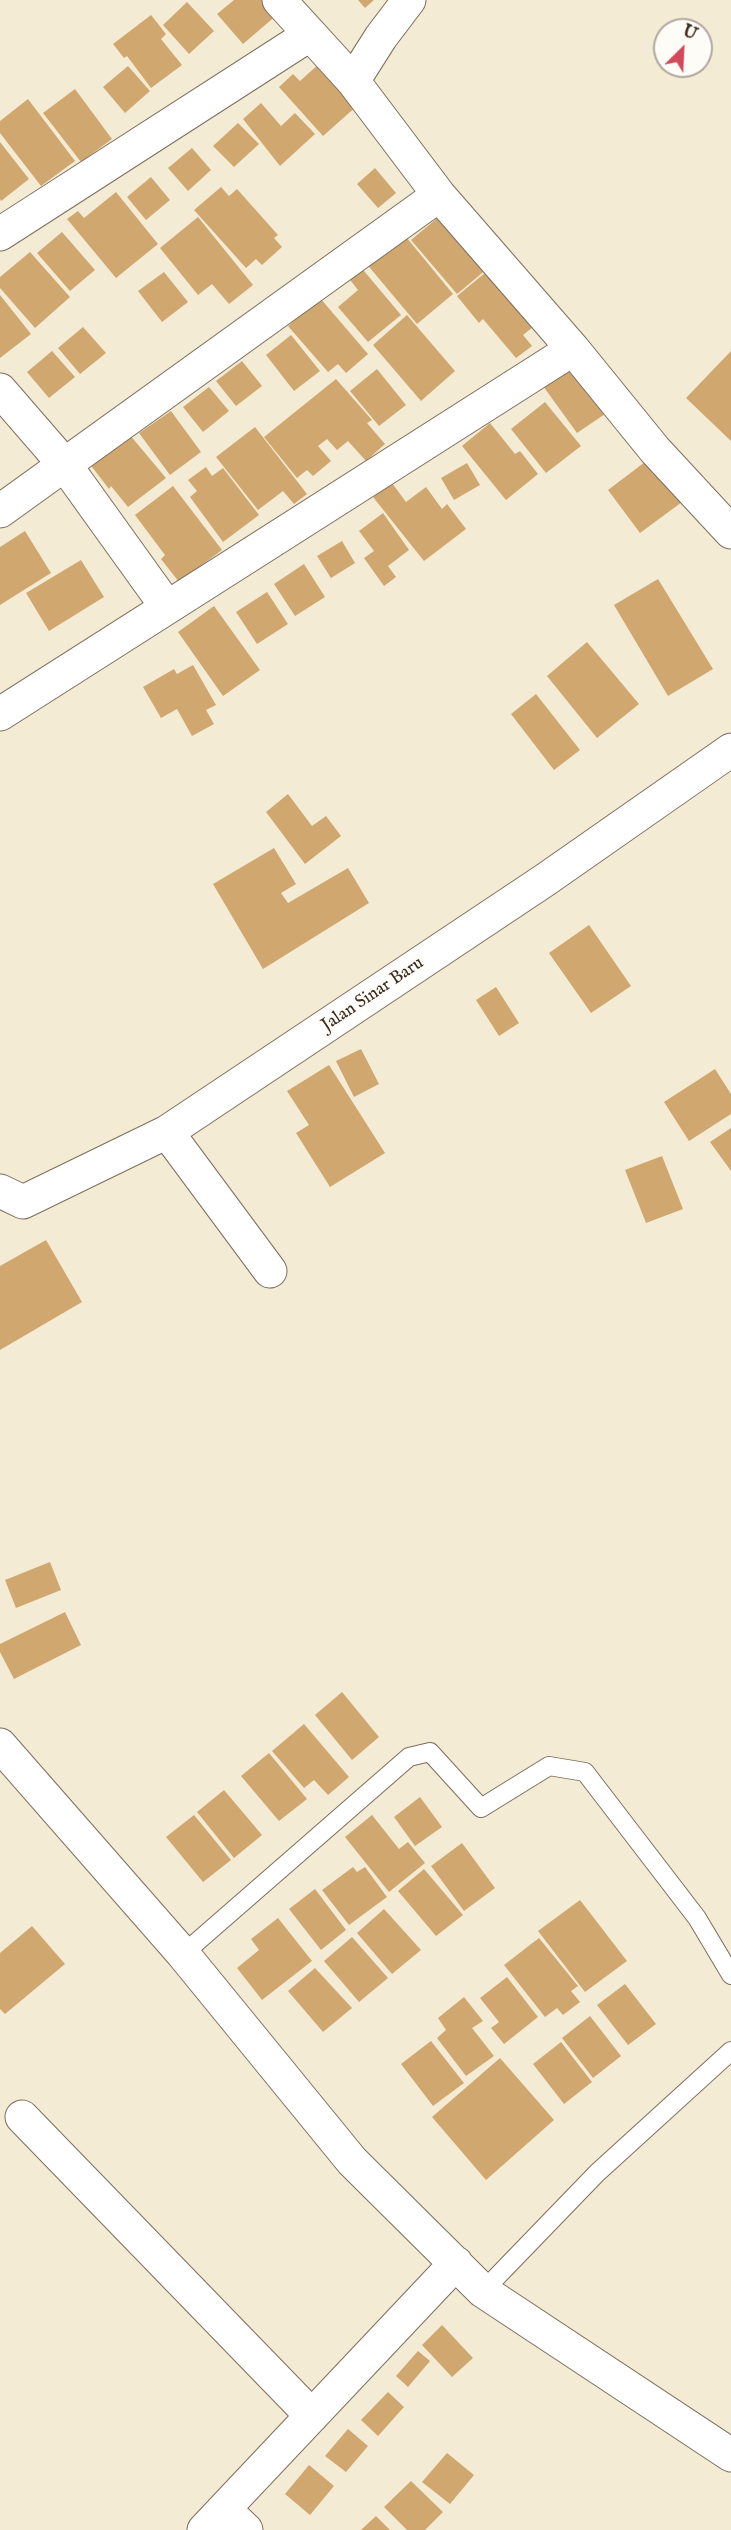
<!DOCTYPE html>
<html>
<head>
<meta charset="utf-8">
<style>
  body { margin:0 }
  #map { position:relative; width:731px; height:2530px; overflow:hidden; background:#f4ebd5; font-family:"IM FELL English",serif }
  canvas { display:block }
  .north { position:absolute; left:653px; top:18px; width:60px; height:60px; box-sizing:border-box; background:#fdfcf7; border:2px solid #afa8a0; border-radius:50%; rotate:24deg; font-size:16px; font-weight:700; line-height:24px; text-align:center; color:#3b2a1e }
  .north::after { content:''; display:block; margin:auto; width:21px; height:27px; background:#d1495b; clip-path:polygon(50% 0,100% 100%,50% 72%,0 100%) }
</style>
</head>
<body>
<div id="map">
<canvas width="731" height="2530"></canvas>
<div class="north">U</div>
</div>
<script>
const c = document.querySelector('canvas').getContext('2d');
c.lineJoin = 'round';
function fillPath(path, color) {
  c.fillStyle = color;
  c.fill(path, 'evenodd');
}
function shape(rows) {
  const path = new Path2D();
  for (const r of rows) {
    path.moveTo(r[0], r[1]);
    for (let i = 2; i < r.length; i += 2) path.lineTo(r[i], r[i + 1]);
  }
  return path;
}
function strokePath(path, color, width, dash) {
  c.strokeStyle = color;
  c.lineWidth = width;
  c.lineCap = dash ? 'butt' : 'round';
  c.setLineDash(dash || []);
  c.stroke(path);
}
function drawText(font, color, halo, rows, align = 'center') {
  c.font = font + ' "IM FELL English",serif';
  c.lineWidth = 5;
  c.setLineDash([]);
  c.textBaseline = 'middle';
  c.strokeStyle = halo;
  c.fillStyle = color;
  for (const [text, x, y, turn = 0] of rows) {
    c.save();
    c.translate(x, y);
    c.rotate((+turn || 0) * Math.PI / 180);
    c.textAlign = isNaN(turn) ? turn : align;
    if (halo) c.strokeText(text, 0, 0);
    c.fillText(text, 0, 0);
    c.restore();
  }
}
fillPath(shape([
  [234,0,266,0,278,14,243,44,217,14],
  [358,0,374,0,365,8],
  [187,2,214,31,189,54,163,25],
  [151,15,166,34,161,39,182,65,151,88,127,56,124,58,113,44],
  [320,63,358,105,323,136,279,87,293,74,300,81],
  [128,66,150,91,125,113,103,87],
  [75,89,112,139,81,162,43,113],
  [28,99,75,161,41,186,0,133,0,121],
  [261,103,281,126,295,113,315,134,280,166,243,119],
  [238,123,259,144,234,167,213,146],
  [0,142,29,179,1,201,0,199],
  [192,148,211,170,188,191,168,168],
  [375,168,396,193,378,208,357,184],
  [151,177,170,200,146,220,127,197],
  [221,187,229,196,237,189,278,235,274,238,282,247,262,265,256,259,246,268,194,210],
  [116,192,158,244,116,278,67,219,78,211,84,218],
  [441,215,494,263,457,294,411,240],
  [198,217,253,285,229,304,212,284,198,295,160,248],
  [62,232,95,270,70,291,37,253],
  [402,232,453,294,417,324,365,262],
  [30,252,70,297,35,328,0,288,0,277],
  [497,263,543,319,523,335,532,346,516,358,483,319,479,323,457,296],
  [359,265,401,315,368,342,338,307,358,290,347,276],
  [164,272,188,302,162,322,138,291],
  [0,295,31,334,0,358],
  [320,298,368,354,346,373,338,364,328,372,288,326],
  [407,315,455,371,421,401,373,345],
  [83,327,106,353,80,374,58,348],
  [291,335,320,371,294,391,266,355],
  [52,351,75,377,49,398,27,372],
  [731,351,731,441,686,398],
  [242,361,262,386,236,406,216,381],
  [575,365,608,412,577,433,543,386],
  [377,369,406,405,379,426,350,391],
  [336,379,372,420,367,423,385,444,366,461,348,441,337,450,327,439,318,446,331,461,313,476,307,470,297,478,264,437],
  [209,387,229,411,203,432,183,407],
  [545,402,581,446,546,473,511,429],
  [171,411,201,452,170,475,139,433],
  [490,423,515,454,520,451,538,474,506,500,462,446],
  [255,427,307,494,294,504,283,491,258,510,216,457],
  [129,434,166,478,128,507,111,486,109,489,86,459],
  [649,459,682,502,640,533,608,490],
  [467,463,480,485,454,500,441,478],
  [206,467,212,476,223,468,259,515,223,542,190,497,197,491,188,480],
  [392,483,406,502,426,487,442,509,447,504,466,529,424,561,373,497],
  [173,486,222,550,179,582,161,559,165,555,135,515],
  [383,513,409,550,388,566,396,577,384,586,364,558,374,551,359,531],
  [25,531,51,573,0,605,0,547],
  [342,541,355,563,331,578,317,556],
  [81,560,104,597,49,631,26,593],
  [304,564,325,597,295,616,274,584],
  [658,579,713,669,668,696,614,605],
  [267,592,288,624,257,644,236,612],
  [214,606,260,670,223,696,178,632],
  [587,642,639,704,597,738,547,676],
  [193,665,216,705,206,710,214,724,192,736,177,709,161,718,143,687,174,669,177,674],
  [536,694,580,750,554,770,511,714],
  [288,794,312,826,326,816,341,836,305,864,266,812],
  [274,848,296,884,281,893,288,903,348,868,369,903,263,969,213,884],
  [589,925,631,986,591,1013,549,953],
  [496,987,519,1023,499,1036,476,1000],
  [361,1049,379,1084,354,1097,336,1061],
  [329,1065,385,1153,330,1187,296,1133,309,1125,287,1091],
  [715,1069,731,1094,731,1114,689,1141,664,1102],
  [731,1128,731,1171,710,1142],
  [662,1156,683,1209,646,1223,625,1170],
  [46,1240,82,1302,0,1350,0,1266],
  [50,1562,61,1590,16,1608,5,1580],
  [65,1612,81,1645,14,1679,0,1652,0,1644],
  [342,1692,379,1737,352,1760,315,1715],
  [304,1724,349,1777,328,1795,314,1780,304,1788,272,1751],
  [269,1753,307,1799,279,1821,241,1776],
  [224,1790,262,1835,234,1858,197,1812],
  [420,1797,442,1827,415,1846,394,1817],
  [194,1815,231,1860,203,1882,166,1837],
  [372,1815,399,1849,408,1842,425,1863,389,1892,345,1837],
  [462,1843,495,1888,464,1911,431,1866],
  [353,1867,357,1872,365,1867,387,1897,349,1925,322,1890],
  [424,1869,463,1915,436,1936,398,1891],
  [315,1889,346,1930,321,1950,289,1909],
  [580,1900,627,1961,585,1992,538,1931],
  [384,1909,421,1950,392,1974,357,1933],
  [278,1918,312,1961,262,2000,237,1968,259,1950,251,1939],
  [32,1926,65,1964,5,2014,0,2009,0,1953],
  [352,1937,388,1978,359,2002,324,1961],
  [539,1938,578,1986,571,1991,580,2002,563,2015,557,2008,545,2017,504,1965],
  [315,1968,352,2008,323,2032,288,1991],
  [507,1977,538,2017,504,2044,491,2028,499,2022,480,1998],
  [625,1984,656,2024,628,2045,597,2005],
  [464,1997,483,2021,472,2028,494,2056,466,2076,437,2038,446,2030,438,2018],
  [590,2016,621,2056,593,2078,562,2038],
  [431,2041,464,2083,433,2106,401,2064],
  [561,2042,592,2082,564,2104,533,2064],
  [500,2058,554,2120,486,2180,432,2117],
  [442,2325,473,2358,452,2377,422,2345],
  [418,2351,430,2361,408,2387,396,2376],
  [388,2392,404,2407,378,2436,361,2420],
  [348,2429,368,2446,346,2472,325,2456],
  [447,2453,474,2475,450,2504,422,2482],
  [309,2465,334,2486,310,2515,285,2494],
  [411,2481,443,2512,425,2530,407,2530,384,2507],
  [376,2516,390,2530,361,2530]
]), '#d0a76f');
const lane = shape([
  [183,1954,409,1757,430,1752,481,1808,549,1766,585,1772,697,1918,731,1975],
  [483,2291,597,2173,731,2051]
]);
const street = shape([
  [279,0,353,81,439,195,573,349,655,450,731,532],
  [353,81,381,37,409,0],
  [0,234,309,35],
  [0,390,65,465,167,607],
  [0,511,439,195],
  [0,714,573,349],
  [167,1132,270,1271],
  [0,1191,23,1202,167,1132,545,880,731,750],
  [0,1745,183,1954,352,2161,483,2291,731,2455],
  [22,2117,312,2416],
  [224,2509,246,2530],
  [204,2530,456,2263]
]);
strokePath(lane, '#7c6e5e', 20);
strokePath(street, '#7c6e5e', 35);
strokePath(lane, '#fff', 18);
strokePath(street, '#fff', 33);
drawText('18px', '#3b2a1e', '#fdfcf7', [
  ["Jalan Sinar Baru",373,995,-34]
]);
</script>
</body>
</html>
